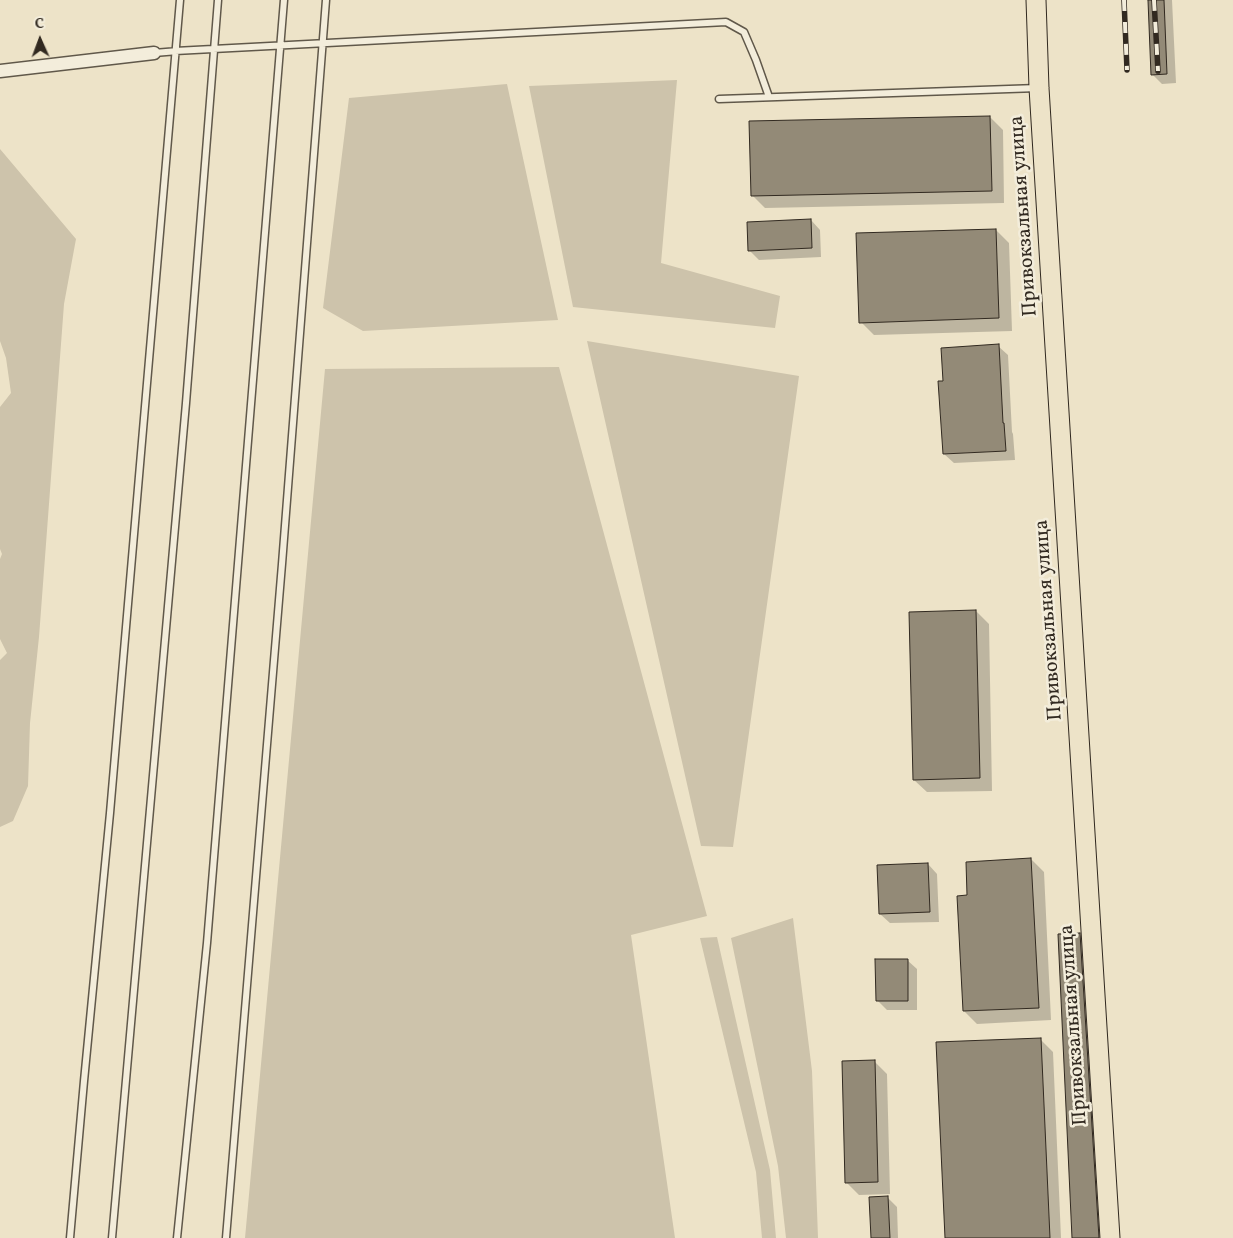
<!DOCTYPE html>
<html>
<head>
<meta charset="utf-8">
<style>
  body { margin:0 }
  #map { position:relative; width:1233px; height:1238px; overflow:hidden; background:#ede3c8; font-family:Vollkorn,serif }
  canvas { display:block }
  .north { position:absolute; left:15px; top:15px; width:50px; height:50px; -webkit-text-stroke:4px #f3eddb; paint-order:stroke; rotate:358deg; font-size:14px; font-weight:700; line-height:20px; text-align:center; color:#312920 }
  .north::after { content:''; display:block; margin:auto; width:18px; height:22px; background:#312920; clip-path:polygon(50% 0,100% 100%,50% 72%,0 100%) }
</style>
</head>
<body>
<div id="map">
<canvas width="1233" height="1238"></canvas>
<div class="north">С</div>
</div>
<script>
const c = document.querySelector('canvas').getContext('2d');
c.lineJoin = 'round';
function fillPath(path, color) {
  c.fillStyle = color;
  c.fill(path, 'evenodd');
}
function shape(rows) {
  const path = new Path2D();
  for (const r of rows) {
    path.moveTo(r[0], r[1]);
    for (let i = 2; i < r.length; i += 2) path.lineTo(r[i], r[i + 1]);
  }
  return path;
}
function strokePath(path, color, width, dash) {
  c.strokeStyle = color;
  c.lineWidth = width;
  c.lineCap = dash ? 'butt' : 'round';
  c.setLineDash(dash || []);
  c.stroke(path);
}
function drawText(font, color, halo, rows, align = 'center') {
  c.font = font + ' Vollkorn,serif';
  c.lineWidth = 5;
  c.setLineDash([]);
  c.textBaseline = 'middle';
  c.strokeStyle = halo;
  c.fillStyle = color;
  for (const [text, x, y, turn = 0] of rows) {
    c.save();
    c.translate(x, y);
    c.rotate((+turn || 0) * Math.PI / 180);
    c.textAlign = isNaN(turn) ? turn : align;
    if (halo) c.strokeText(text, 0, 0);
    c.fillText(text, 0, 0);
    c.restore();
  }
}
fillPath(shape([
  [677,80,661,263,780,296,775,328,573,307,529,86],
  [507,84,558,320,363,331,323,308,349,98],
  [0,149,76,239,64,304,39,637,30,723,28,786,13,821,0,827,0,660,7,653,0,639,0,559,2,554,0,549,0,407,11,393,6,358,0,341],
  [587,341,799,376,733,847,701,846],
  [559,367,707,916,631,935,675,1238,245,1238,325,369],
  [793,918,812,1071,818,1238,786,1238,778,1166,731,938],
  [717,937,770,1170,776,1238,762,1238,756,1172,700,938]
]), '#cdc3ab');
fillPath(shape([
  [1149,0,1172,0,1176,83,1162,84,1152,74],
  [990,117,1003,130,1004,203,765,208,752,195],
  [811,220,820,230,821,257,759,260,749,250],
  [996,230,1009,243,1012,331,874,335,861,322],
  [998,346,1008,355,1012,432,1013,434,1015,460,954,463,944,454,944,382],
  [976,611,989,624,992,791,927,792,914,780],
  [1031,859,1044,872,1051,1020,977,1024,964,1011,969,897],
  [928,864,937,874,939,922,890,923,880,914],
  [1079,934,1092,947,1111,1238,1073,1238],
  [907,960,917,969,917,1010,887,1010,877,1000],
  [1040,1039,1053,1052,1061,1238,946,1238],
  [874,1061,887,1074,890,1194,859,1195,846,1182],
  [888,1198,897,1207,898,1238,872,1238]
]), '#0003');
const building = shape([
  [1148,0,1164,0,1167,74,1151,75,1148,0],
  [990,116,992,191,751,196,749,121,990,116],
  [811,219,812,248,748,251,747,222,811,219],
  [996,229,999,318,859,323,856,233,996,229],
  [999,344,1003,423,1004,423,1006,451,943,454,938,381,943,381,941,348,999,344],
  [976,610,980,778,913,780,909,612,976,610],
  [1031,858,1039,1008,963,1011,957,896,967,895,966,862,1031,858],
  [928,863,930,912,879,914,877,865,928,863],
  [1080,933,1099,1238,1072,1238,1058,934,1080,933],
  [875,959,908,959,908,1001,876,1001,875,959],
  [1041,1038,1050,1238,945,1238,936,1042,1041,1038],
  [875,1060,878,1182,845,1183,842,1061,875,1060],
  [888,1196,890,1238,871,1238,869,1197,888,1196]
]);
fillPath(building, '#938a77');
strokePath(building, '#312920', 1);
const service = shape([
  [175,51,726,22,744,32,756,60,769,97],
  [154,53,178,51],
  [719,99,1038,88],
  [70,1238,84,1081,110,813,180,0],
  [112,1238,186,403,218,0],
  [177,1238,207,943,284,0],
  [226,1238,282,564,326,0]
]);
const minor = shape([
  [0,71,154,53]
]);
const primary = shape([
  [1036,0,1039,88,1110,1238]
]);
strokePath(service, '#60584a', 9);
strokePath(minor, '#60584a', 15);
strokePath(primary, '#312920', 21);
strokePath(service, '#f3eddb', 6);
strokePath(minor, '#f3eddb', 12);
strokePath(primary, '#ede3c8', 19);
const rail = shape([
  [1124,0,1127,70],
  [1154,0,1158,71]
]);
strokePath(rail, '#312920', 5.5);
strokePath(rail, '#f3eddb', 4, [11]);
drawText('20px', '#312920', '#f3eddb', [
  ["Привокзальная улица",1025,216,-94],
  ["Привокзальная улица",1050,620,-94],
  ["Привокзальная улица",1075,1025,-94]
]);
</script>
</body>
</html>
